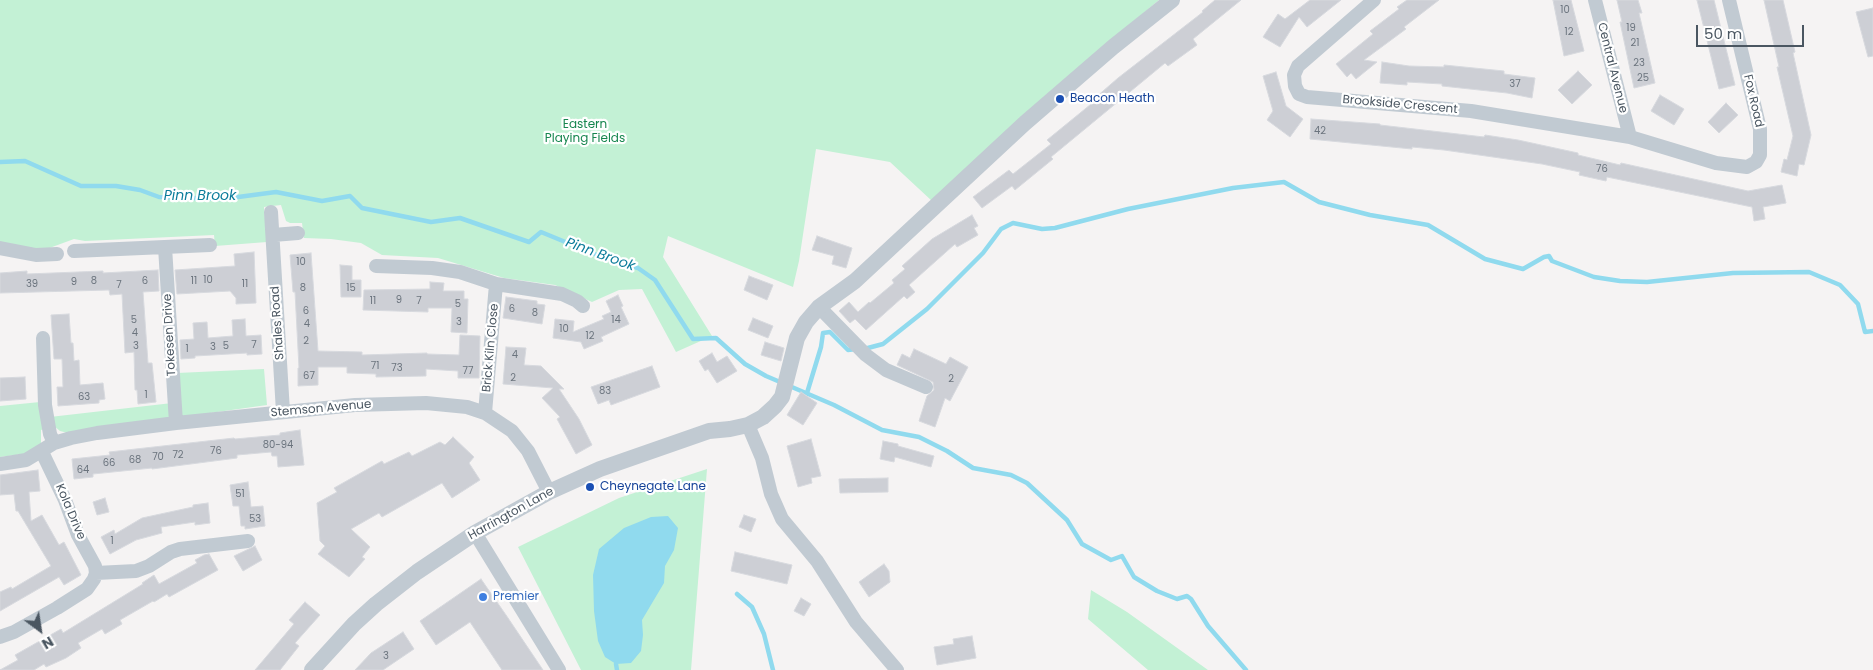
<!DOCTYPE html>
<html>
<head>
<meta charset="utf-8">
<style>
  body { margin:0 }
  #map { position:relative; width:1873px; height:670px; overflow:hidden; background:#f5f3f3; font-family:Poppins,sans-serif }
  canvas { display:block }
  .north { position:absolute; left:15px; top:605px; width:50px; height:50px; -webkit-text-stroke:4px #fff; paint-order:stroke; rotate:149deg; font-size:14px; font-weight:700; line-height:20px; text-align:center; color:#4a5661 }
  .north::after { content:''; display:block; margin:auto; width:18px; height:22px; background:#4a5661; clip-path:polygon(50% 0,100% 100%,50% 72%,0 100%) }
  .scale { position:absolute; left:1696px; top:25px; width:108px; height:22px; box-sizing:border-box; border:2px solid #4a5661; border-top:0; padding-left:6px; font-size:15px; line-height:18px; white-space:nowrap; color:#4a5661; -webkit-text-stroke:4px #fff; paint-order:stroke }
</style>
</head>
<body>
<div id="map">
<canvas width="1873" height="670"></canvas>
<div class="north">N</div>
<div class="scale">50 m</div>
</div>
<script>
const c = document.querySelector('canvas').getContext('2d');
c.lineJoin = 'round';
function fillPath(path, color) {
  c.fillStyle = color;
  c.fill(path, 'evenodd');
}
function shape(rows) {
  const path = new Path2D();
  for (const r of rows) {
    path.moveTo(r[0], r[1]);
    for (let i = 2; i < r.length; i += 2) path.lineTo(r[i], r[i + 1]);
  }
  return path;
}
function strokePath(path, color, width, dash) {
  c.strokeStyle = color;
  c.lineWidth = width;
  c.lineCap = dash ? 'butt' : 'round';
  c.setLineDash(dash || []);
  c.stroke(path);
}
function drawText(font, color, halo, rows, align = 'center') {
  c.font = font + ' Poppins,sans-serif';
  c.lineWidth = 4.5;
  c.setLineDash([]);
  c.textBaseline = 'middle';
  c.strokeStyle = halo;
  c.fillStyle = color;
  for (const [text, x, y, turn = 0] of rows) {
    c.save();
    c.translate(x, y);
    c.rotate((+turn || 0) * Math.PI / 180);
    c.textAlign = isNaN(turn) ? turn : align;
    if (halo) c.strokeText(text, 0, 0);
    c.fillText(text, 0, 0);
    c.restore();
  }
}
fillPath(shape([
  [0,0,1159,0,1028,111,932,201,890,162,816,149,799,261,793,287,668,236,663,257,712,336,676,352,642,289,619,290,592,302,555,285,504,278,438,258,382,255,361,243,331,239,304,238,302,223,290,223,286,221,281,205,264,207,267,242,215,246,214,235,85,241,74,239,44,250,0,243],
  [264,369,267,405,68,433,60,431,54,426,41,430,41,444,31,453,0,457,0,406,40,402,41,418,181,402,177,373],
  [707,469,691,670,581,670,518,547,619,498],
  [1091,590,1127,612,1208,670,1148,670,1088,619]
]), '#c3f1d5');
fillPath(shape([
  [668,516,678,528,674,550,665,566,664,583,642,620,643,635,641,651,631,663,616,664,605,657,598,641,594,611,593,575,599,549,624,528,651,517]
]), '#90daee');
strokePath(shape([
  [0,162,25,161,81,186,116,186,140,190,159,197,223,199,276,192,322,201,350,196,362,208,431,222,460,218,529,242,541,232,597,255,638,268,655,280,693,339,716,338,745,364,766,376,834,405,882,430,919,437,947,451,973,468,1011,475,1027,483,1067,520,1082,544,1111,560,1122,556,1134,577,1157,591,1177,599,1187,596,1191,599,1208,626,1246,670],
  [864,349,883,344,927,309,983,253,1001,229,1013,223,1042,229,1055,228,1128,209,1233,188,1284,182,1319,202,1370,215,1428,225,1485,259,1523,269,1544,257,1549,256,1552,261,1594,277,1620,281,1647,282,1733,273,1809,272,1840,285,1858,304,1865,332,1873,331],
  [807,393,821,347,823,333,830,332,848,350,856,349],
  [737,594,752,607,764,634,773,670],
  [616,664,617,670]
]), '#90daee', 4.5);
const building = shape([
  [1215,0,1241,0,1193,39,1197,45,1168,66,1165,63,1051,157,1053,159,1015,190,1012,186,982,208,973,197,1009,170,1013,174,1051,144,1047,140,1096,100,1095,98,1118,78,1203,12,1202,11,1215,0],
  [1310,0,1341,0,1307,27,1299,17,1280,47,1263,37,1278,14,1285,19,1310,0],
  [1407,0,1439,0,1404,27,1406,29,1364,60,1377,62,1356,79,1351,73,1347,77,1336,64,1373,34,1370,31,1399,9,1397,7,1407,0],
  [1553,0,1571,0,1584,51,1564,56,1553,0],
  [1617,0,1638,0,1642,13,1639,13,1655,83,1634,88,1620,22,1622,22,1617,0],
  [1697,0,1714,0,1735,85,1719,89,1697,0],
  [1764,0,1783,0,1795,52,1793,53,1811,135,1804,165,1799,164,1797,176,1781,172,1784,159,1787,160,1793,136,1777,67,1779,67,1764,0],
  [1873,8,1873,56,1868,57,1856,12,1873,8],
  [1382,62,1409,66,1444,67,1444,65,1504,71,1504,74,1535,78,1532,98,1507,93,1442,86,1442,84,1407,82,1407,85,1380,83,1382,62],
  [1578,71,1592,85,1572,104,1558,90,1578,71],
  [1276,72,1286,106,1303,119,1290,137,1267,120,1273,111,1263,76,1276,72],
  [1660,95,1684,109,1674,125,1651,111,1660,95],
  [1726,103,1738,115,1719,133,1708,122,1726,103],
  [1311,119,1380,124,1380,125,1484,137,1485,135,1518,140,1578,153,1578,155,1620,165,1621,163,1748,191,1782,185,1786,203,1763,207,1765,219,1754,221,1752,207,1607,177,1606,181,1579,175,1580,172,1542,164,1444,150,1412,147,1412,149,1310,139,1311,119],
  [972,215,978,226,974,228,978,235,957,247,955,244,909,285,915,292,907,299,904,296,866,330,855,319,850,323,839,311,849,302,858,312,869,302,870,303,894,283,892,280,905,269,902,266,932,239,972,215],
  [817,236,852,248,846,268,832,264,834,256,812,250,817,236],
  [254,252,256,303,236,304,236,298,230,291,177,294,175,270,235,266,234,254,254,252],
  [311,253,318,351,362,352,362,355,427,353,427,354,459,355,460,335,480,336,479,378,458,378,458,371,426,369,426,376,376,377,376,374,347,373,347,367,318,367,318,385,298,386,298,368,299,368,295,292,293,292,290,255,311,253],
  [340,265,352,266,352,280,361,280,361,297,341,297,340,265],
  [158,270,159,291,143,292,148,363,152,363,156,402,138,404,137,390,135,390,134,352,125,353,122,294,110,295,109,290,0,293,0,273,27,271,27,274,103,271,103,273,158,270],
  [749,276,773,285,767,300,744,290,749,276],
  [430,282,444,283,443,291,464,291,464,299,468,299,467,333,451,332,452,308,428,308,428,312,363,310,364,290,430,289,430,282],
  [618,295,623,306,621,307,629,324,601,337,603,341,584,349,581,342,553,338,555,319,574,321,573,332,604,319,602,316,611,312,606,301,618,295],
  [506,297,537,301,537,304,545,305,542,324,503,318,506,297],
  [69,314,71,343,73,343,74,361,79,360,80,385,103,383,105,399,99,400,99,403,58,406,57,387,63,387,62,359,54,359,51,315,69,314],
  [753,318,773,326,768,338,748,330,753,318],
  [245,319,246,336,261,335,262,354,247,355,247,353,195,356,195,358,181,359,180,340,194,339,193,323,207,322,208,338,233,336,232,320,245,319],
  [765,342,784,348,781,361,761,355,765,342],
  [506,347,526,348,524,365,541,366,564,389,559,389,579,419,592,445,576,454,557,419,560,417,542,398,553,388,503,384,506,347],
  [914,349,946,364,950,357,968,367,950,401,945,398,935,427,919,421,927,396,934,390,933,382,897,365,902,354,910,358,914,349],
  [712,353,717,362,727,356,737,371,717,383,708,369,705,371,699,361,712,353],
  [652,366,660,387,611,405,609,400,598,404,591,387,652,366],
  [25,377,26,399,0,401,0,378,25,377],
  [801,392,817,403,803,425,787,415,801,392],
  [300,430,304,465,278,467,277,456,272,456,271,452,237,455,237,458,152,469,152,468,93,474,93,477,74,479,72,459,110,455,109,452,234,438,235,439,280,435,280,433,300,430],
  [453,437,474,457,469,463,480,480,452,498,442,483,382,517,379,513,351,529,370,547,362,557,365,559,349,577,318,554,325,546,320,541,317,503,337,492,334,488,382,461,384,464,409,452,412,456,440,442,445,445,453,437],
  [811,439,821,476,811,478,812,483,798,487,787,446,811,439],
  [883,441,898,444,898,446,934,456,931,467,895,457,894,462,880,459,883,441],
  [38,470,40,491,29,492,31,521,42,515,59,545,64,542,81,575,64,585,59,577,0,611,0,592,11,587,12,589,51,566,18,511,16,511,14,494,0,495,0,475,38,470],
  [888,478,888,492,840,493,839,479,888,478],
  [248,482,251,507,263,506,265,526,245,529,245,526,241,526,239,506,233,506,230,485,248,482],
  [105,498,109,512,97,515,93,502,105,498],
  [208,503,210,523,195,525,195,522,161,527,162,533,136,540,110,554,101,537,114,530,115,534,142,518,193,507,193,505,208,503],
  [744,515,756,519,751,532,739,527,744,515],
  [255,546,262,560,243,571,234,556,255,546],
  [735,552,792,565,787,584,731,571,735,552],
  [209,554,218,570,169,597,167,594,154,602,153,601,120,620,122,624,105,634,102,629,78,643,81,648,66,658,46,667,44,664,34,670,0,670,18,660,15,655,61,629,63,633,143,584,142,583,154,575,159,584,197,563,195,560,204,555,209,554],
  [884,564,889,571,890,582,869,597,859,582,884,564],
  [481,579,506,615,543,670,502,670,470,622,436,645,420,621,481,579],
  [801,598,811,604,804,616,794,611,801,598],
  [305,602,320,615,295,643,299,646,280,670,255,670,294,624,289,620,305,602],
  [403,632,414,649,383,670,355,670,371,653,403,632],
  [972,636,976,658,937,665,934,647,954,644,953,639,972,636]
]);
fillPath(building, '#cdcfd5');
strokePath(building, '#d7d9de', 1);
strokePath(shape([
  [1374,0,1298,66,1294,75,1295,86,1299,94,1307,97,1471,111,1630,137,1716,163,1747,167,1756,162,1760,155,1760,129,1729,0],
  [1595,0,1630,137],
  [271,212,283,412],
  [273,235,298,233],
  [165,247,176,423],
  [0,248,36,255,57,254],
  [74,251,210,245],
  [376,266,432,268,460,272,496,284],
  [819,307,866,355,886,370,926,387],
  [43,338,45,405,50,434,54,443],
  [485,413,496,284,562,294,577,301,583,306],
  [748,425,762,458,771,494,782,519,817,561,856,622,897,670],
  [0,464,26,460,54,443,71,438,97,433,176,423,355,405,426,403,467,407,485,413,512,431,528,451,549,492],
  [475,533,559,670],
  [96,573,136,571,149,566,171,552,180,549,248,541],
  [0,637,14,632,57,608,87,589,94,579,96,573,95,566,78,535,65,500,42,452]
]), '#c1cad2', 14);
strokePath(shape([
  [312,670,354,624,376,604,417,572,475,533,549,492,600,469,709,431,730,429,748,425,763,417,775,406,782,397,797,338,806,322,819,307,855,281,1025,123,1113,47,1172,0]
]), '#c1cad2', 16);
for (const [x, y, r, color] of [
  [1060,99,5,"#1a4fb4"],
  [590,487,5,"#1a4fb4"],
  [483,597,5,"#3f7fe0"]
]) {
  const dot = new Path2D();
  dot.arc(x, y, r, 0, 2 * Math.PI);
  c.fillStyle = color;
  c.fill(dot);
  strokePath(dot, '#fff', 2);
}
drawText('10px', '#6b747e', null, [
  ["10",1565,10],
  ["19",1631,28],
  ["12",1569,32],
  ["21",1635,43],
  ["23",1639,63],
  ["25",1643,78],
  ["37",1515,84],
  ["42",1320,131],
  ["76",1602,169],
  ["10",301,262],
  ["10",208,280],
  ["8",94,281],
  ["6",145,281],
  ["11",194,281],
  ["9",74,282],
  ["39",32,284],
  ["11",245,284],
  ["7",119,285],
  ["8",303,288],
  ["15",351,288],
  ["9",399,300],
  ["11",373,301],
  ["7",419,301],
  ["5",458,304],
  ["6",512,309],
  ["6",306,311],
  ["8",535,313],
  ["5",134,320],
  ["14",616,320],
  ["3",459,322],
  ["4",307,324],
  ["10",564,329],
  ["4",135,333],
  ["12",590,336],
  ["2",306,341],
  ["7",254,345],
  ["3",136,346],
  ["5",226,346],
  ["3",213,347],
  ["1",187,349],
  ["4",515,355],
  ["71",375,366],
  ["73",397,368],
  ["77",468,371],
  ["67",309,376],
  ["2",513,378],
  ["2",951,379],
  ["83",605,391],
  ["1",146,395],
  ["63",84,397],
  ["80-94",278,445],
  ["76",216,451],
  ["72",178,455],
  ["70",158,457],
  ["68",135,460],
  ["66",109,463],
  ["64",83,470],
  ["51",240,494],
  ["53",255,519],
  ["1",112,541],
  ["3",386,656]
]);
drawText('12px', '#4a5661', '#fff', [
  ["Central Avenue",1612,68,76],
  ["Fox Road",1753,101,77],
  ["Brookside Crescent",1400,105,5],
  ["Shales Road",278,323,-94],
  ["Tokesen Drive",170,335,-93],
  ["Brick Kiln Close",491,348,-85],
  ["Stemson Avenue",321,409,-5],
  ["Kola Drive",70,512,67],
  ["Harrington Lane",511,514,-29]
]);
drawText('12px', '#164399', '#fff', [
  ["Beacon Heath",1070,99],
  ["Cheynegate Lane",600,487]
], 'left');
drawText('12px', '#17864f', '#fff', [
  ["Eastern",585,125],
  ["Playing Fields",585,139]
]);
drawText('12px', '#366cbe', '#fff', [
  ["Premier",493,597]
], 'left');
drawText('italic 14px', '#0c7c9b', '#fff', [
  ["Pinn Brook",200,196],
  ["Pinn Brook",600,255,20]
]);
</script>
</body>
</html>
